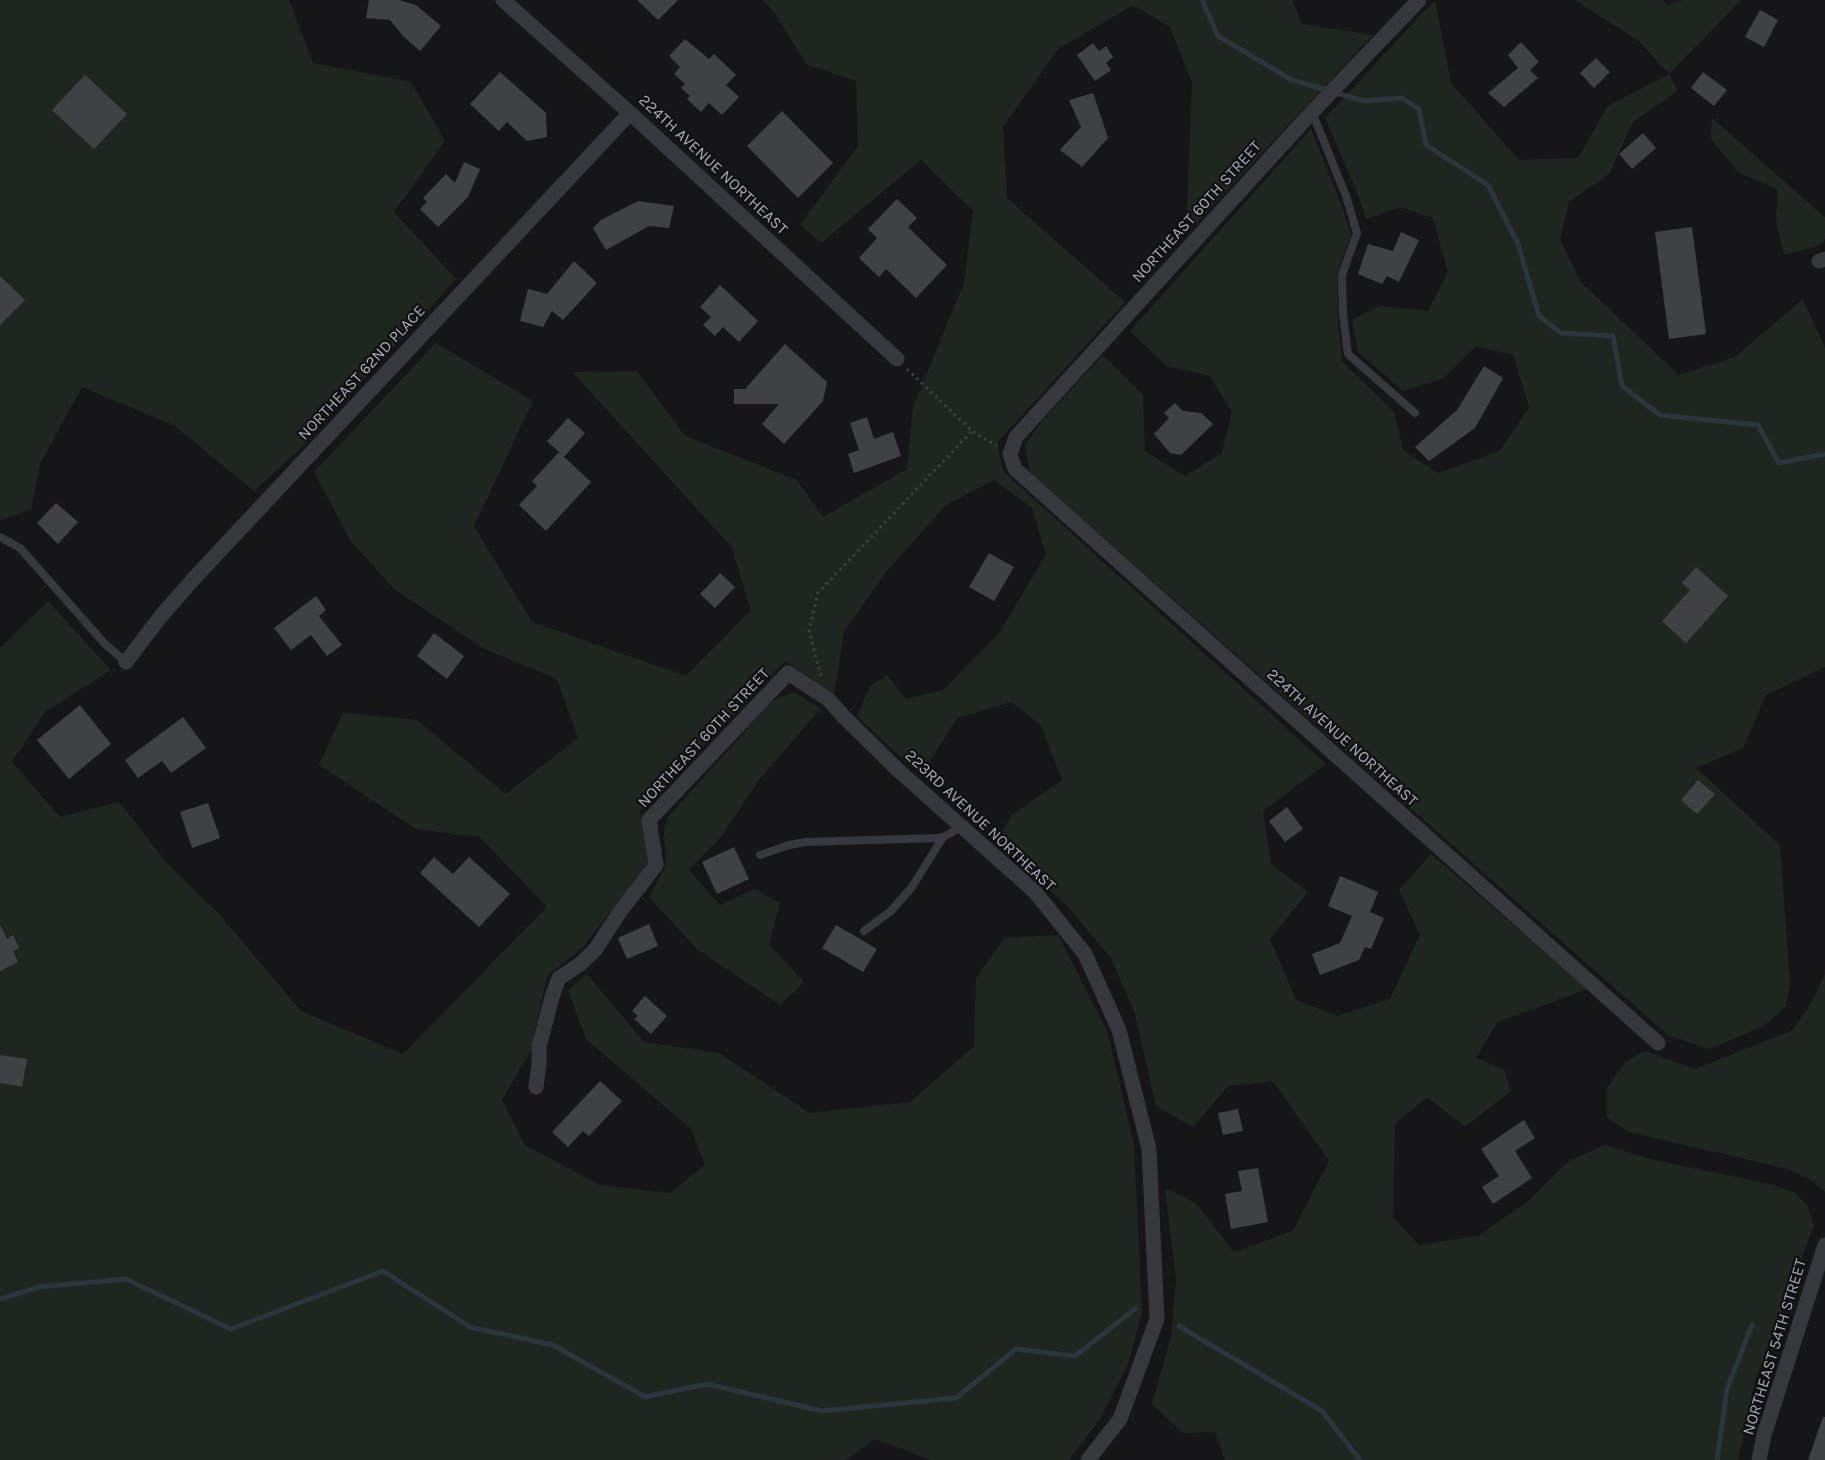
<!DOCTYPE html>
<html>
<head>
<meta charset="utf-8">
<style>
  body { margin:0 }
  canvas { display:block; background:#161618 }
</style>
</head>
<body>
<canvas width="1825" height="1460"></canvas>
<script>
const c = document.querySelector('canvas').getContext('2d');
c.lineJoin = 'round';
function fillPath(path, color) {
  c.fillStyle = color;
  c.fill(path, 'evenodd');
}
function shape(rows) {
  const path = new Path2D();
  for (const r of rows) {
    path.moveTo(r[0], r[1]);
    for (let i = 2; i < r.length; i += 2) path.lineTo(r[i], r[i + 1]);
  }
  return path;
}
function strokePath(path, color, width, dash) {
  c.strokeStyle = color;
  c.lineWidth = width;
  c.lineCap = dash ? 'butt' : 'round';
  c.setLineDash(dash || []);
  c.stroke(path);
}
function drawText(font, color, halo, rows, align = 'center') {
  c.font = font + ' Karla,sans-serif';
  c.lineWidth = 4.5;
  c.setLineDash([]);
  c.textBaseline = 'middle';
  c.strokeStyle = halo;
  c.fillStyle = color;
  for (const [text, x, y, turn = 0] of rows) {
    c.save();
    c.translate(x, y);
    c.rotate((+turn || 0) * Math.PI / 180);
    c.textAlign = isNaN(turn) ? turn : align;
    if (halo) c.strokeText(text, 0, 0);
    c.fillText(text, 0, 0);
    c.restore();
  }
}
fillPath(shape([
  [0,0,289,0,313,63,411,82,445,141,394,212,456,279,306,443,254,491,175,426,82,387,40,464,31,510,0,520],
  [763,0,1292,0,1302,24,1373,35,1186,234,1192,82,1170,27,1133,5,1058,49,1003,127,1007,198,1125,302,997,443,1003,471,1326,764,1263,811,1271,864,1308,892,1270,939,1296,1000,1337,1016,1390,999,1420,935,1399,890,1431,854,1588,989,1497,1022,1476,1058,1504,1069,1511,1091,1465,1127,1427,1097,1395,1124,1393,1217,1419,1245,1478,1236,1527,1202,1570,1160,1606,1145,1646,1158,1769,1184,1794,1192,1807,1205,1814,1225,1755,1381,1738,1460,1225,1460,1215,1432,1183,1433,1152,1404,1171,1337,1176,1280,1165,1188,1196,1203,1234,1252,1293,1231,1329,1161,1273,1081,1228,1086,1193,1127,1156,1106,1135,1014,1111,958,1069,908,997,841,1012,815,1062,780,1041,726,1012,702,957,718,921,776,857,716,870,686,887,675,906,699,943,690,1000,632,1046,554,1032,508,994,480,945,506,886,572,844,632,834,694,785,661,640,810,648,863,583,947,547,976,530,1052,502,1100,525,1145,599,1185,670,1193,705,1165,691,1129,586,1039,568,990,587,974,644,1042,719,1053,810,1113,910,1102,974,1046,976,978,1004,938,1058,935,1107,1031,1134,1144,1142,1313,1128,1364,1100,1419,1069,1460,931,1460,876,1439,845,1460,0,1460,0,648,48,601,111,670,45,712,12,762,60,817,119,802,166,862,221,916,301,1011,403,1054,547,907,480,837,416,829,319,765,343,713,417,720,506,794,578,738,557,679,485,649,394,589,351,541,314,472,436,343,533,401,474,526,532,622,686,676,751,610,731,546,572,372,637,371,685,436,797,480,823,517,907,469,913,407,964,283,973,211,921,160,821,243,800,225,858,146,856,81,806,64,774,12],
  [1435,0,1451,83,1519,160,1578,158,1608,106,1669,74,1639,41,1575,0,1663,0,1668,5,1682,0,1741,0,1669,74,1678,91,1633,122,1609,174,1569,202,1560,240,1580,281,1679,375,1735,357,1803,299,1825,348,1825,667,1766,695,1743,748,1696,768,1780,845,1790,984,1786,1006,1764,1026,1709,1049,1668,1035,1030,473,1025,445,1041,422,1103,355,1143,395,1145,451,1185,476,1222,453,1232,412,1210,376,1166,366,1130,331,1311,129,1341,204,1351,235,1337,274,1338,325,1342,361,1394,412,1403,450,1438,473,1500,451,1529,407,1513,355,1476,346,1444,378,1403,391,1358,352,1352,320,1379,306,1428,311,1448,272,1433,218,1400,207,1366,219,1357,192,1325,118],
  [1712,118,1825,217,1825,239,1820,245,1784,255,1776,220,1778,190,1738,172,1711,139],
  [794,692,820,709,759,780,721,837,689,870,720,905,754,889,780,903,769,944,804,982,780,1005,697,949,649,897,666,865,664,829,669,816,772,701],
  [1825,974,1825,1192,1811,1180,1788,1169,1629,1132,1607,1117,1607,1088,1625,1062,1645,1051,1695,1069,1793,1030,1811,1003]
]), '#1e261f');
strokePath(shape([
  [1202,0,1218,36,1292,80,1364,101,1402,98,1419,109,1426,145,1488,185,1518,244,1539,316,1561,333,1613,336,1622,386,1660,415,1758,425,1779,463,1825,454],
  [0,1299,39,1287,126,1279,231,1329,383,1271,470,1327,553,1345,645,1397,707,1384,822,1411,956,1398,1016,1349,1075,1356,1135,1309],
  [1179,1326,1322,1411,1360,1460],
  [1717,1460,1727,1389,1752,1325]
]), '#2c353c', 5);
fillPath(shape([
  [369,0,399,0,416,5,441,26,420,51,403,36,390,20,366,18],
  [637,0,678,0,658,20],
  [1760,10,1778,20,1764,47,1745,37],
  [685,39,709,59,714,54,736,75,726,85,739,97,722,115,709,103,701,112,687,99,690,96,681,88,685,84,674,74,680,67,669,56],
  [1521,42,1539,62,1530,70,1538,78,1504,107,1488,93,1518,68,1508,55],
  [1093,43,1099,51,1106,46,1113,57,1106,63,1111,70,1095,81,1077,55],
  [1596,58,1610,72,1594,88,1580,73],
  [500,72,546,113,547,137,527,141,507,122,499,131,470,104],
  [1703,72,1727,90,1714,106,1691,88],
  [85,75,127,114,94,149,52,110],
  [1093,93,1108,138,1082,167,1060,150,1081,127,1069,100],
  [782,111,833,163,798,198,747,146],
  [1643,133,1656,148,1632,169,1619,154],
  [464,162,480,169,468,197,438,227,420,209,427,202,423,198,446,174,455,183],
  [897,199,917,218,908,227,947,265,916,298,886,269,879,277,859,258,877,238,868,229],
  [638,201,674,206,669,228,649,226,606,250,593,228,601,220],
  [1692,227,1706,334,1669,339,1655,232],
  [1401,232,1419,240,1399,282,1387,276,1382,284,1358,274,1368,244,1393,251],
  [574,261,597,283,563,320,552,311,543,327,520,321,528,289,547,294],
  [0,276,25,300,0,325],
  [720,285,758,321,739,342,723,327,715,336,703,325,711,317,700,307],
  [785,344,827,382,823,401,784,444,762,424,779,404,734,404,734,389,745,389],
  [1484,366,1503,378,1475,428,1429,461,1415,447,1457,410],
  [1175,403,1183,411,1201,413,1213,424,1181,455,1170,453,1154,434,1169,418,1164,413],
  [867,417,874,439,893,432,901,456,854,473,848,454,859,450,850,423],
  [568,418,585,433,564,457,547,441],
  [559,452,591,482,546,531,519,505,537,486,532,481],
  [56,503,78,522,58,544,37,523],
  [989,553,1014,567,994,601,969,587],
  [1696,567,1728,596,1686,643,1662,621,1690,590,1682,583],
  [720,573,735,587,715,608,700,594],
  [316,596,326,610,319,616,342,645,327,656,311,635,291,650,274,628],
  [434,633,464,656,447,679,417,656],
  [80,705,111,744,69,779,37,740],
  [183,717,206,748,171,773,162,761,138,778,125,760],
  [1698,780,1715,794,1697,814,1681,800],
  [208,803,220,838,192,848,180,812],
  [1287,807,1303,829,1285,842,1269,821],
  [734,847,749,879,717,894,702,862],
  [434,857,453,874,469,857,510,894,479,927,420,873],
  [1340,876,1378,892,1370,912,1384,918,1371,949,1365,947,1359,960,1320,975,1312,954,1340,943,1352,916,1328,906],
  [649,924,658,946,627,959,618,938],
  [0,925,7,939,13,935,19,948,13,951,18,962,0,971],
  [836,925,877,949,863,972,822,948],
  [645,996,667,1016,651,1034,634,1019,638,1016,632,1011],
  [0,1055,27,1059,22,1087,0,1083],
  [600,1081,622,1101,589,1136,583,1131,568,1147,552,1132],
  [1238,1109,1243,1131,1223,1135,1218,1113],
  [1524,1120,1535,1138,1515,1151,1532,1178,1493,1204,1482,1187,1499,1176,1481,1149],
  [1258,1168,1268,1222,1231,1229,1225,1194,1242,1191,1238,1171],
  [1823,1417,1825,1417,1825,1460,1808,1460]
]), '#404145');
strokePath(shape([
  [907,369,972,431,997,446],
  [821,676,809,631,818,593,972,431]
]), '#3d3f44', 3, [2.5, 4]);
strokePath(shape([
  [1312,112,1346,196,1357,233,1342,275,1343,314,1348,354,1415,413],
  [0,537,20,548,105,644,126,662],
  [760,855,789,845,806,842,937,838,943,837,962,827],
  [864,931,891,911,912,887,943,837]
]), '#37383d', 8);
strokePath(shape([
  [503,0,630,113,897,359],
  [1419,0,1312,112,1016,437,1010,454,1015,469,1658,1043],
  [1819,261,1825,259],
  [126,662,161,616,198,574,630,113],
  [536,1087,539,1064,539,1047,552,997,559,978,579,965,595,950,619,913,656,865,649,820,788,673,828,699,844,717,898,770,1035,892,1085,954,1119,1030,1149,1149,1157,1319,1120,1419,1088,1460],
  [1759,1460,1764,1435,1825,1245]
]), '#37383d', 15);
drawText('16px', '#a8adb8', '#111113', [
  ["224TH AVENUE NORTHEAST",713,165,43],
  ["NORTHEAST 60TH STREET",1197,212,-48],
  ["NORTHEAST 62ND PLACE",362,373,-47],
  ["NORTHEAST 60TH STREET",704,738,-47],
  ["224TH AVENUE NORTHEAST",1342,738,42],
  ["223RD AVENUE NORTHEAST",980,821,43],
  ["NORTHEAST 54TH STREET",1775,1347,-73]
]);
</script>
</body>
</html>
